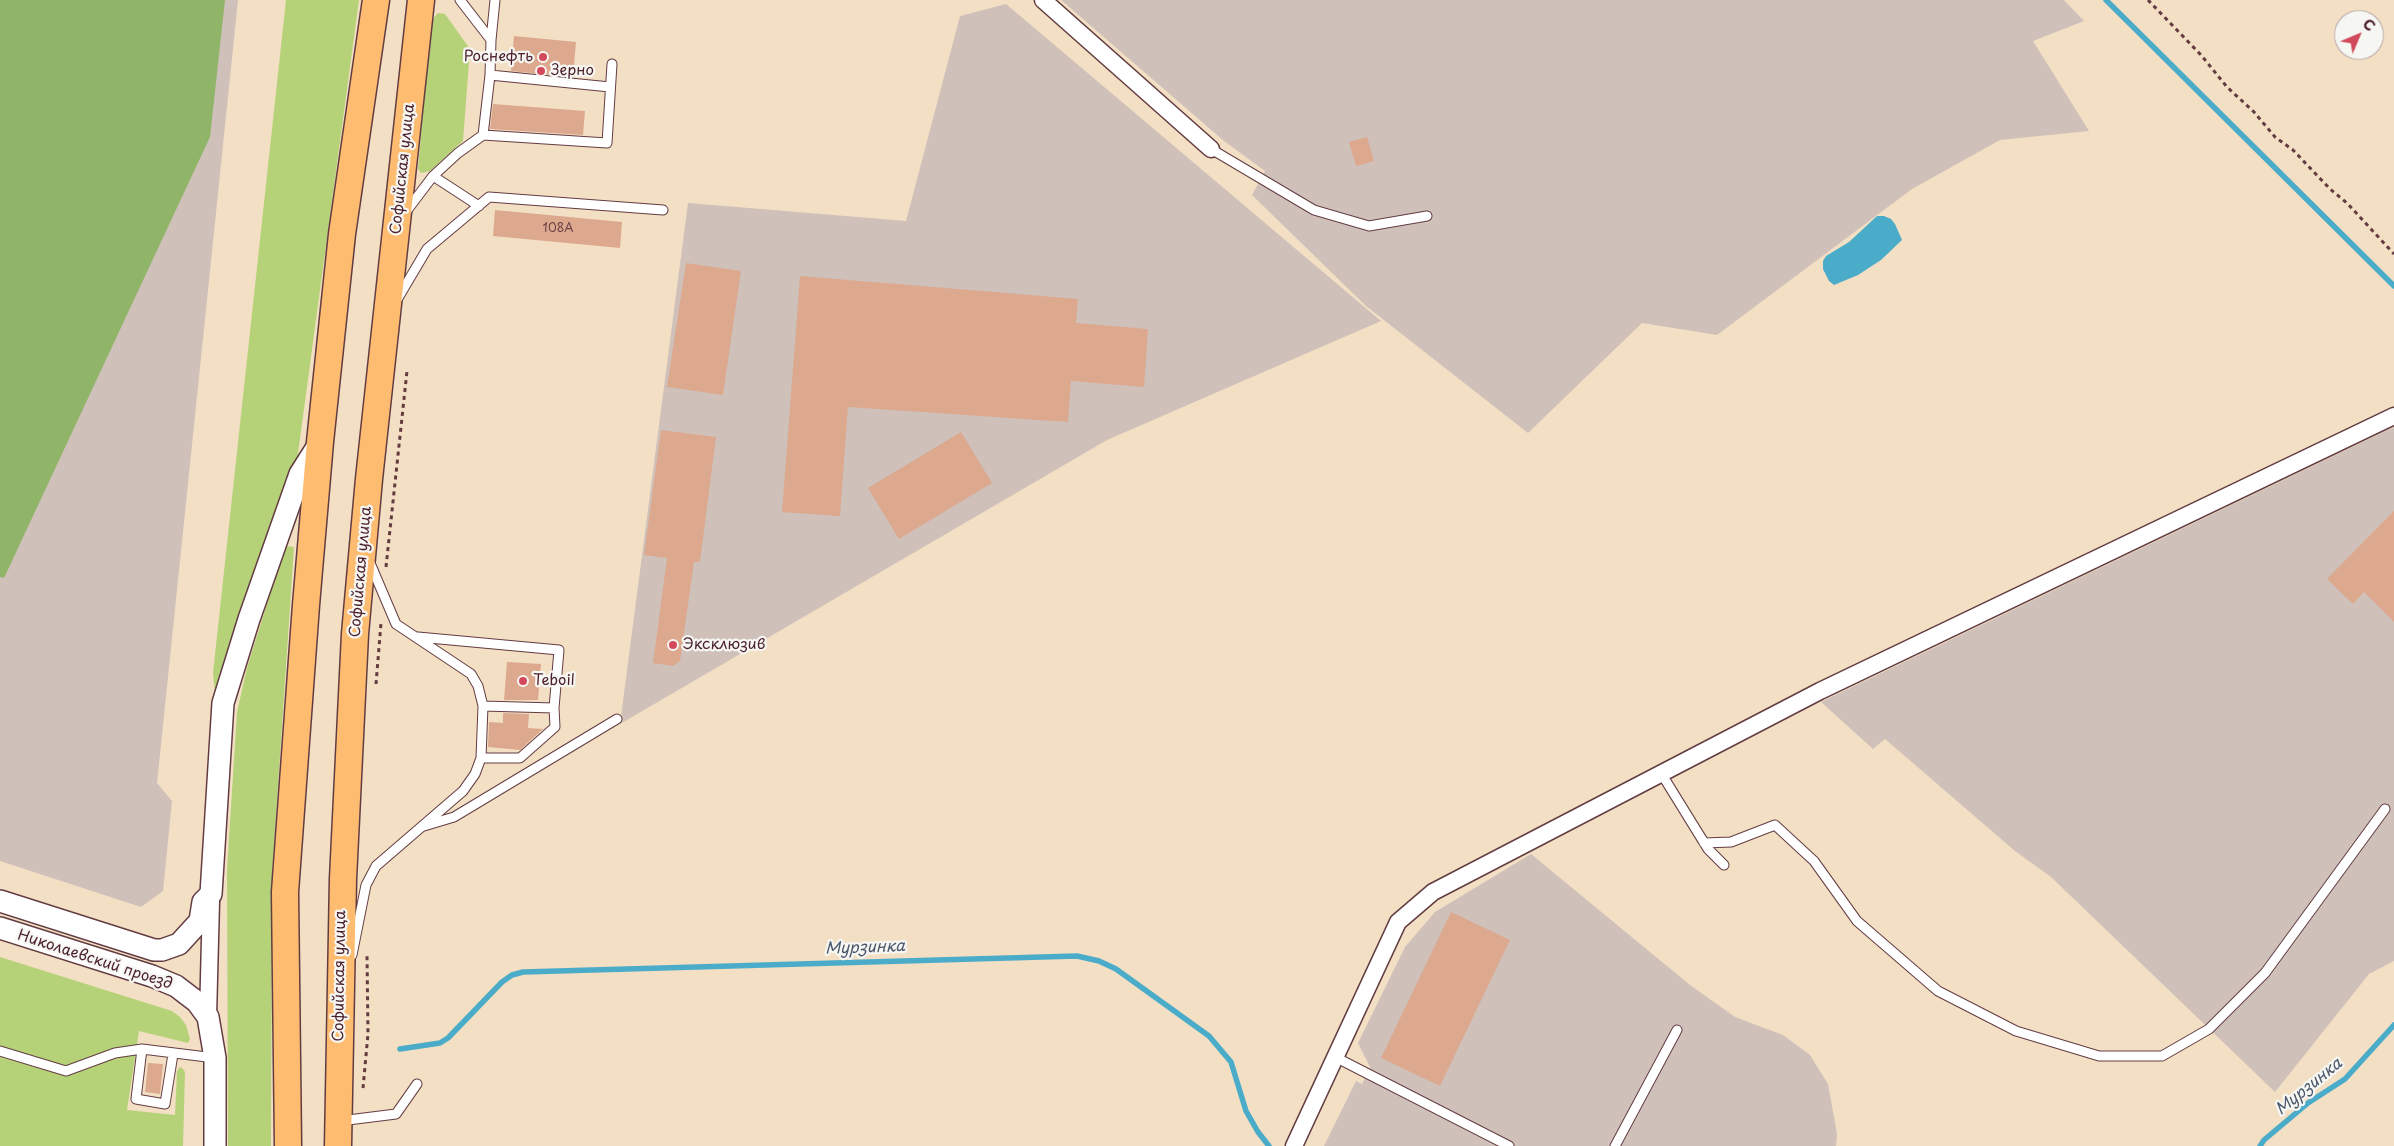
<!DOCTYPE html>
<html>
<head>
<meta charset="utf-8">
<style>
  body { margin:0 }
  #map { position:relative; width:2394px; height:1146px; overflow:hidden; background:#f3dfc4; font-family:"Playpen Sans",sans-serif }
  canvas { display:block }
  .north { position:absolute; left:2334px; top:10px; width:50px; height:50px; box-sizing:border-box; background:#f6f6f2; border:1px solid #b1a0a2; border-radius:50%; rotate:45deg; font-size:14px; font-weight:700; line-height:20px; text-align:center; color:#4a1f2b }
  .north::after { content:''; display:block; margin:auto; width:18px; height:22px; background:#d1495b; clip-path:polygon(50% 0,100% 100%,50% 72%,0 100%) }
</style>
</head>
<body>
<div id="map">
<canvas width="2394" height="1146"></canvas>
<div class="north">С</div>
</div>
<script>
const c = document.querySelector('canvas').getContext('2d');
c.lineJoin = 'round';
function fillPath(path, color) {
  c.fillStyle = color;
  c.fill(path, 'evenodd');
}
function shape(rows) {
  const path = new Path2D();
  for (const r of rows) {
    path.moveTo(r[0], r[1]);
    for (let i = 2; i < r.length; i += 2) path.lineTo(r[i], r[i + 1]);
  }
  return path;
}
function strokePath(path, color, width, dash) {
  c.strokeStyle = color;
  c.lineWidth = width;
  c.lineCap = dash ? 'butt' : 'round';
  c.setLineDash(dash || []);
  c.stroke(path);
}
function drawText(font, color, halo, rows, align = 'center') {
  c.font = font + ' "Playpen Sans",sans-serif';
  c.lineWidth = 4.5;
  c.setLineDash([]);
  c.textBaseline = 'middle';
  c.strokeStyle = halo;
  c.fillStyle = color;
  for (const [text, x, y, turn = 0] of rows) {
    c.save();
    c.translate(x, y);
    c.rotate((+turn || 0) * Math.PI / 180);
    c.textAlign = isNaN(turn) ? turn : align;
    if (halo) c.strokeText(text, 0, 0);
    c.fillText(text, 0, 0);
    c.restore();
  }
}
fillPath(shape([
  [0,0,238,0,157,783,172,801,163,891,141,907,0,861],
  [1061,0,2064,0,2084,21,2033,41,2089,131,2000,140,1912,189,1717,335,1642,323,1528,433,1366,306,1252,195,1265,171,1224,141],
  [1006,4,1381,321,1107,440,620,724,688,203,906,221,960,16],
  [2394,427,2394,961,2369,974,2275,1092,2051,877,2015,851,1885,739,1873,749,1821,702],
  [1531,854,1690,985,1735,1017,1783,1035,1810,1055,1828,1084,1837,1134,1836,1146,1324,1146,1356,1081,1362,1084,1370,1067,1358,1043,1405,947,1435,912]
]), '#cfc0ba');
fillPath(shape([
  [286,0,359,0,297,461,216,704,213,673],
  [438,13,445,14,470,49,463,141,430,171,421,173,418,169,431,21],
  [285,546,294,547,272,874,271,1146,228,1146,227,870,237,712,247,668],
  [0,957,172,1011,180,1017,186,1025,190,1039,188,1043,139,1031,127,1110,175,1115,177,1071,180,1067,183,1069,185,1072,183,1146,0,1146]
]), '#b6d278');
fillPath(shape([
  [0,0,225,0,210,137,4,578,0,577]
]), '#90b468');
fillPath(shape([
  [1877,216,1884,216,1891,219,1895,224,1902,240,1881,260,1858,275,1834,285,1829,281,1823,269,1823,261,1826,256,1849,242]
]), '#4bacca');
strokePath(shape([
  [2106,0,2394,286],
  [400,1049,440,1043,448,1038,502,982,512,975,523,972,1077,956,1099,961,1116,969,1209,1036,1231,1062,1246,1111,1258,1132,1269,1146],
  [2260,1146,2264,1140,2308,1103,2345,1079,2394,1025]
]), '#4bacca', 5.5);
fillPath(shape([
  [514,36,576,42,573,77,511,71],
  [493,104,585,111,583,135,490,129],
  [1367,137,1374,161,1356,166,1349,142],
  [495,210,622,222,620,248,493,236],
  [686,263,741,271,723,395,667,387],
  [800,276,1078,299,1076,323,1148,329,1144,387,1071,381,1068,422,848,407,840,516,782,512],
  [661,430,716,437,700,562,694,562,680,661,673,666,653,663,667,558,644,555],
  [961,432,992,483,899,539,868,488],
  [2394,511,2394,622,2364,592,2353,604,2327,579],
  [507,662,541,664,538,700,504,700],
  [503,713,529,714,528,728,543,729,520,750,488,747,489,722,503,723],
  [1451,912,1510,940,1440,1086,1381,1058],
  [148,1063,163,1064,160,1094,145,1092]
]), '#dca98f');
const service = shape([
  [491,40,495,0],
  [490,75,610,87],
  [483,135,607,143,612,64],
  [1211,149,1314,210,1369,226,1427,216],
  [433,176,479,206],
  [405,213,433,176,458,153,483,135,490,75,491,40,460,0],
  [398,298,427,249,489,197,663,210],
  [370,563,396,624,471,674,478,686,483,706,481,758,520,758,555,727,554,708,483,706],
  [418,637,559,650,554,708],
  [1661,773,1708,849,1724,865],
  [424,826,454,817,617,719],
  [1704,843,1731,842,1775,825,1814,861,1857,921,1938,991,2016,1031,2099,1056,2162,1056,2209,1029,2265,973,2385,809],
  [352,955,366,885,376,866,463,791,475,774,481,758],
  [142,1049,136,1099,165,1104,173,1054],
  [0,1051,66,1071,115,1053,142,1049,215,1058],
  [1335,1057,1509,1146],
  [340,1121,396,1114,417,1084],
  [1615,1146,1677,1030]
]);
const minor = shape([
  [1043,0,1211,149],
  [208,1017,211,901],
  [1294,1146,1398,922,1433,892,1820,691,2394,416]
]);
const tertiary = shape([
  [0,901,154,950,162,950,179,944,200,921,203,902,211,894,223,703,249,619,300,474,319,444],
  [0,928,152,976,176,986,197,1002,208,1017,215,1058,215,1146]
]);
const primary = shape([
  [288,1146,285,892,306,605,320,442,342,234,376,0],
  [338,1146,343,879,355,634,369,479,421,0]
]);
strokePath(service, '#633c42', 11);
strokePath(minor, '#633c42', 19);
strokePath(tertiary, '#633c42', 24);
strokePath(primary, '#633c42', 29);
strokePath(shape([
  [2148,0,2201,55,2227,87,2254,112,2275,137,2293,150,2330,189,2347,203,2394,254],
  [386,567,407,371],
  [376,684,381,623],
  [363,1088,368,1034,367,955]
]), '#633c42', 3, [4, 4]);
strokePath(service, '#fff', 9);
strokePath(minor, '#fff', 16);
strokePath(tertiary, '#fff', 21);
strokePath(primary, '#fdbc70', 26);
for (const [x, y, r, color] of [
  [543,57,5,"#d1495b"],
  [541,71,5,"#d1495b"],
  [673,645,5,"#d1495b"],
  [523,681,5,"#d1495b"]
]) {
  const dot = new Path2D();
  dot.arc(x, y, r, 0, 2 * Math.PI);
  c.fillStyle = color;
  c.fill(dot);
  strokePath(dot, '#f6f6f2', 2);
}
drawText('12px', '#6e4244', null, [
  ["108А",558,229]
]);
drawText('15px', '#4a1f2b', '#f6f6f2', [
  ["Роснефть",533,57,"right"],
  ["Зерно",551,71],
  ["Эксклюзив",683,645],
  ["Teboil",533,681]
], 'left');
drawText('15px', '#4a1f2b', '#f6f6f2', [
  ["Софийская улица",403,169,-84],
  ["Софийская улица",361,572,-85],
  ["Николаевский проезд",95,960,18],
  ["Софийская улица",340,976,-89]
]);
drawText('italic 16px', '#4a576b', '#f6f6f2', [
  ["Мурзинка",865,948,-2],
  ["Мурзинка",2309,1087,-39]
]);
</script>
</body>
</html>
